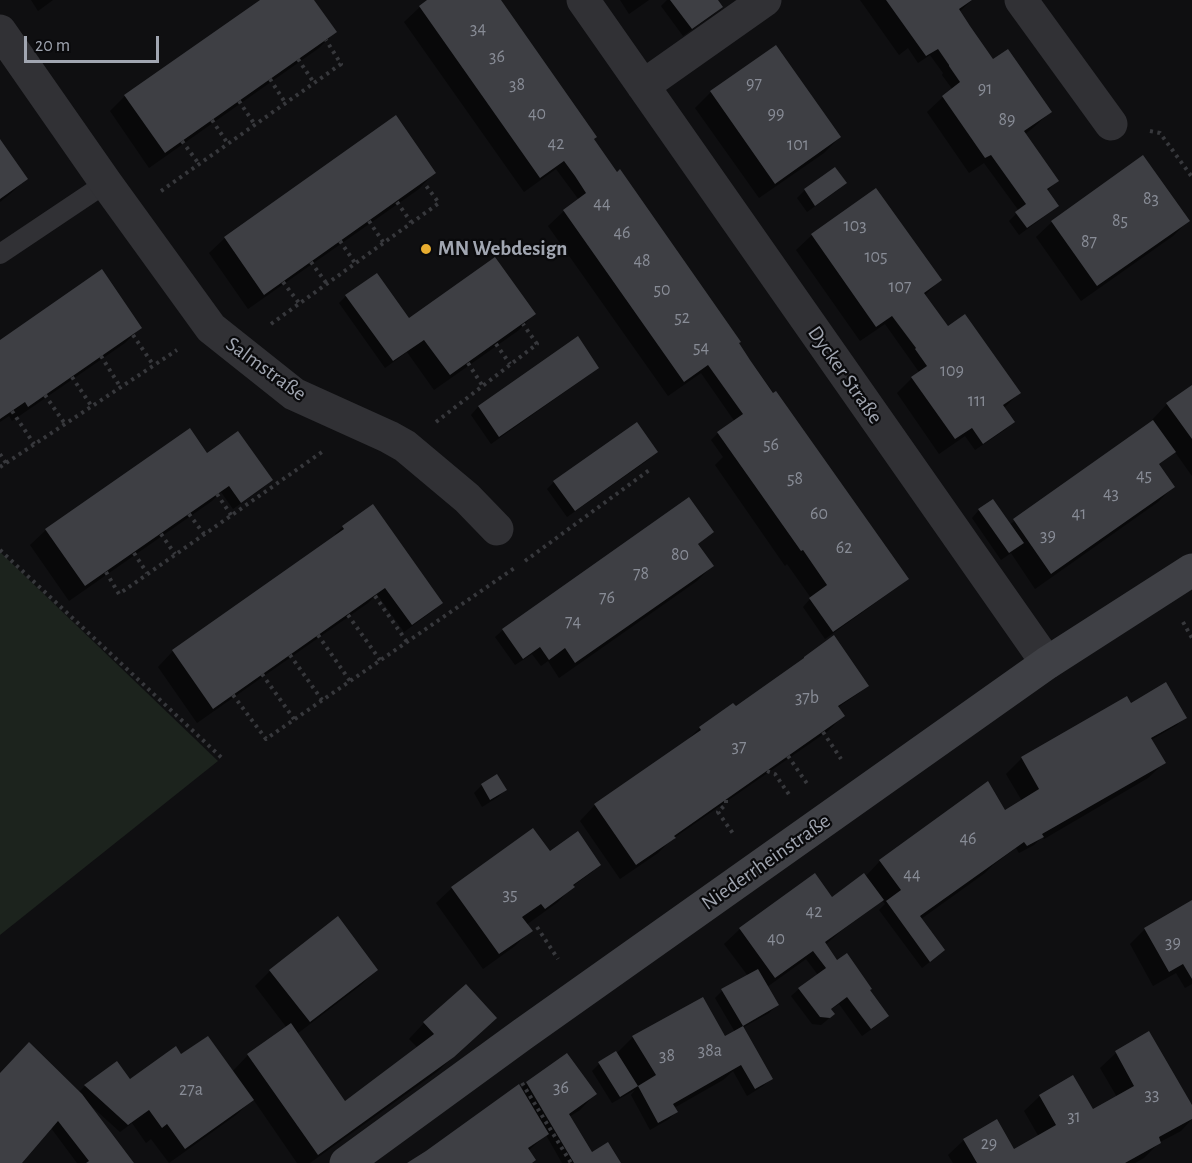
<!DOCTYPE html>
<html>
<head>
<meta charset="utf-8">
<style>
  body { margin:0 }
  #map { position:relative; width:1192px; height:1163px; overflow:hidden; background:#0f0f11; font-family:"Alegreya Sans",sans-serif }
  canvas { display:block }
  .scale { position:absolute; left:24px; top:36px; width:135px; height:27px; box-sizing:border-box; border:3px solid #a1a6b1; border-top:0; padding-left:8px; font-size:18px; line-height:21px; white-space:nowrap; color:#a1a6b1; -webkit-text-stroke:4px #0a0a0c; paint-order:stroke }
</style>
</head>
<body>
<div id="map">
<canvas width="1192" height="1163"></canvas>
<div class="scale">20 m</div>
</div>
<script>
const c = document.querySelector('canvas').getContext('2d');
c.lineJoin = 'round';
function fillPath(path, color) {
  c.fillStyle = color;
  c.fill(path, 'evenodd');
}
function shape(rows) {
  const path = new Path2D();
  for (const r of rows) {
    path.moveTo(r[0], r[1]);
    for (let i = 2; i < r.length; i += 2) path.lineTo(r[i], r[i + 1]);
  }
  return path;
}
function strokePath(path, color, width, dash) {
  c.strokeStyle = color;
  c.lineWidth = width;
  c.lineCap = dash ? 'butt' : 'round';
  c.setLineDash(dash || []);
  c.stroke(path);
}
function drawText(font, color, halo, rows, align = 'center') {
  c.font = font + ' "Alegreya Sans",sans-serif';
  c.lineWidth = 4.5;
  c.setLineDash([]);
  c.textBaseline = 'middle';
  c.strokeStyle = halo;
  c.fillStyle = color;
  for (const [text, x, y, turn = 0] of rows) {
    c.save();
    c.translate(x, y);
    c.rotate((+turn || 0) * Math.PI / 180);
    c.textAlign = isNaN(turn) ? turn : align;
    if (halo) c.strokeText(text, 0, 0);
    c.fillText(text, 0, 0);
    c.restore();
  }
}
fillPath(shape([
  [0,552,218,761,0,935]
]), '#1c231d');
fillPath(shape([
  [31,0,53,0,38,11],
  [262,0,312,0,335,32,319,48,149,168,110,111,125,96],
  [429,0,498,0,592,140,907,579,899,586,825,639,803,607,811,598,787,564,785,566,715,465,723,457,711,440,718,433,735,422,701,373,668,396,548,226,564,211,579,200,556,169,524,192,404,22,420,7],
  [620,0,649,0,629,14],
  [667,0,716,0,721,7,714,14,683,36,661,6],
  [860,0,972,0,959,12,992,59,1050,112,1034,127,1024,135,1057,181,1047,191,1057,206,1049,213,1019,235,1009,221,1019,211,984,163,969,173,927,112,943,97,953,90,942,75,943,73,930,55,918,63,908,48,899,55],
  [776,47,840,137,824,153,759,198,695,108,711,92],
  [0,142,26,179,10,194,0,202],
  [1143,157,1188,221,1173,236,1081,301,1036,237,1052,222],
  [835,169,845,183,838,190,807,212,797,198,805,190],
  [434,173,419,189,248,309,209,253,225,238],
  [812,235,940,280,924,296,948,328,1019,393,1004,408,1013,422,1006,429,975,450,965,436,939,454,897,393,912,378,919,372,885,324,860,341,796,250],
  [346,296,409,321,534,314,519,330,434,390,407,352,385,368,339,303],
  [140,328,125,343,12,421,9,416,0,422,0,342],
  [577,339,597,367,589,375,491,444,471,415,478,407],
  [1192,387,1192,476,1175,452,1158,465,1173,487,1158,502,1035,589,1011,553,1001,560,972,518,979,510,1009,525,1154,422,1152,420,1167,404],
  [656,452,648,460,567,517,547,489,554,482],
  [206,455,271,480,264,487,233,509,221,492,212,501,69,601,30,545,46,530],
  [343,527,441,603,434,610,404,632,377,594,368,603,197,723,158,667,173,651,337,536,335,534],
  [712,532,697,545,712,566,697,581,559,678,548,661,541,666,532,654,515,665,495,637,503,630],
  [867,685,859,693,837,708,843,716,828,731,671,840,658,853,620,879,580,821,595,805,685,742,700,728,736,708],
  [1127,698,1130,705,1185,717,1177,725,1151,740,1164,763,1148,778,1044,839,1042,837,1034,845,1019,853,1016,848,993,865,985,873,921,919,936,957,922,968,879,910,885,904,882,900,874,907,841,931,825,945,837,962,869,991,887,1016,880,1023,862,1036,839,1004,830,1010,833,1014,826,1021,821,1025,812,1024,791,996,799,989,818,975,806,959,767,987,777,1005,769,1013,742,1028,771,1079,763,1086,747,1096,733,1071,723,1080,674,1108,676,1112,669,1119,650,1130,631,1095,635,1090,612,1103,592,1071,599,1064,616,1054,633,1037,724,1039,735,1032,715,998,722,991,748,976,724,944,740,929,831,899,865,877,880,861,1005,812,1022,801,1006,774,1022,758],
  [482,785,505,790,498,797,482,807,474,793],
  [549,853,599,865,592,872,573,886,558,902,526,925,531,930,515,946,483,969,436,903,452,888],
  [1192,902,1192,984,1185,988,1176,973,1153,986,1130,944,1145,929],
  [376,970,361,985,297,1034,345,1103,418,1048,409,1039,424,1023,479,1033,437,1072,310,1163,297,1163,253,1099,236,1115,169,1163,151,1139,146,1143,132,1123,120,1132,89,1104,133,1163,77,1163,51,1128,20,1163,0,1163,0,1074,78,1093,85,1086,129,1081,181,1056,232,1072,248,1055,287,1028,255,986,270,971],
  [1149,1033,1192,1108,1192,1119,1181,1131,1160,1142,1144,1158,1135,1163,953,1163,948,1155,964,1140,1014,1151,1039,1137,1024,1111,1040,1096,1092,1112,1117,1097,1100,1068,1116,1053],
  [566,1055,595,1094,580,1110,569,1117,591,1154,619,1163,562,1163,546,1135,528,1151,531,1163,410,1163,520,1090,527,1083]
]), '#0007');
fillPath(shape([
  [260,0,314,0,337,32,165,153,124,95],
  [427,0,501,0,597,137,594,139,617,172,620,169,741,342,739,343,750,360,773,393,776,391,909,579,833,632,809,598,827,585,803,550,801,551,717,432,743,414,708,365,684,382,563,210,586,193,575,176,564,161,540,178,419,6],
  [670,0,718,0,723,7,692,29],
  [886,0,972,0,959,9,970,26,993,59,1008,49,1052,112,1024,131,1059,181,1047,189,1059,206,1027,228,1015,212,1026,204,991,155,985,158,942,96,960,82,949,66,949,65,938,49,926,56],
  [776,45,841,137,775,184,710,91],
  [396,115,436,173,264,295,224,237],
  [0,139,28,179,0,199],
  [1143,155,1190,221,1097,286,1051,221],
  [835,167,847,183,815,206,804,189],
  [876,188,942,280,924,293,948,326,965,314,1021,393,1003,405,1015,422,983,444,972,428,955,439,911,377,927,366,915,349,916,348,892,316,876,327,811,234],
  [495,257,536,314,450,375,424,340,393,361,345,295,377,273,409,318],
  [102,269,142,328,28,407,25,402,0,419,0,340],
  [578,336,599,368,499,437,478,406],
  [1192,385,1192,439,1166,403],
  [1153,420,1176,452,1159,464,1175,487,1051,574,1013,519],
  [637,422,658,452,575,511,553,481],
  [190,428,207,453,238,431,273,480,241,503,229,486,85,586,45,529],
  [689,497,714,532,698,544,714,566,575,663,565,648,549,660,540,647,523,659,502,629],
  [993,499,1024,543,1009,553,978,509],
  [373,504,443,603,412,625,385,588,213,709,172,650,344,529,342,526],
  [834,635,869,686,838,706,845,716,674,836,676,838,674,839,636,865,594,804,701,730,699,727,733,703,736,706,804,658,804,657],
  [1166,682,1187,718,1151,738,1166,763,1042,834,1044,837,1027,846,1024,842,920,916,945,950,930,962,886,901,901,890,879,860,988,781,1005,810,1039,789,1021,757,1127,696,1131,703],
  [497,774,507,790,490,800,481,784],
  [533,828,550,851,578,831,601,865,573,885,575,887,545,909,541,904,522,917,533,931,499,954,451,887],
  [815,873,832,897,864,873,884,900,825,942,837,960,847,953,872,989,870,990,889,1016,871,1029,847,997,831,1009,835,1014,830,1018,820,1017,798,988,826,968,813,951,775,978,739,928],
  [1192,900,1192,979,1183,964,1169,972,1144,928],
  [338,916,378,970,310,1022,269,970],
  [758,969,779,1005,743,1026,721,989],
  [466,984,497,1018,454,1057,318,1155,247,1054,291,1023,345,1101,434,1034,423,1022],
  [703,997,725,1036,743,1026,773,1079,755,1089,741,1065,673,1104,678,1112,658,1123,638,1086,656,1075,632,1036],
  [1149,1031,1192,1105,1192,1119,1159,1137,1161,1143,1125,1163,977,1163,963,1139,997,1119,1014,1149,1056,1125,1039,1095,1073,1075,1093,1109,1134,1086,1115,1051],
  [208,1036,254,1100,185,1149,167,1124,162,1128,149,1110,128,1125,84,1085,117,1061,130,1079,176,1046,181,1054],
  [29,1042,82,1094,134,1163,86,1163,89,1161,58,1121,22,1163,0,1163,0,1073],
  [616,1051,638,1086,620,1097,598,1062],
  [567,1053,597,1094,569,1114,592,1152,608,1142,621,1163,574,1163,526,1082],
  [519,1084,549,1134,528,1148,536,1160,532,1163,407,1163,426,1151]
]), '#3e3f44');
strokePath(shape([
  [298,59,314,83],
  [270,79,286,104],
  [239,101,255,125],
  [212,120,228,144],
  [1150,131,1160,133,1192,177],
  [182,141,199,164],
  [161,191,341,64,326,40],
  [397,202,411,222],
  [369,221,383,242],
  [340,241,355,263],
  [311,262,327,284],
  [283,282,299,303],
  [271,324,439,203,424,183],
  [133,335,154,366],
  [496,344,510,364],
  [101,356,121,388],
  [468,363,482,385],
  [72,377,92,407],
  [45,395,65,424],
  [12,411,34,444],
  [436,422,537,344,523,324],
  [0,454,6,463],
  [0,467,177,350],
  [217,494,231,515],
  [189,514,204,534],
  [161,534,175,554],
  [0,550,223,759],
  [134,553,147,573],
  [525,561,652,468],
  [106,572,119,594,322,452],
  [375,596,407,642],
  [348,615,380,660],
  [1183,622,1192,638],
  [318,635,350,681],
  [290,655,322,700],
  [262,674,294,719],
  [233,695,266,739,516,567],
  [823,732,841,759],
  [788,756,808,785],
  [767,771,775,774,790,796],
  [726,800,726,804,718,812,734,835],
  [537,927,558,959],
  [522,1083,571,1163]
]), '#37383c', 4, [3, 4.5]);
strokePath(shape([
  [0,254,106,183]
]), '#313135', 20);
strokePath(shape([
  [583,0,1047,663],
  [1021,0,1111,124],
  [0,31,106,183,211,328,294,394,389,437,405,446,467,498,497,529],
  [643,86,765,0]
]), '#313135', 33);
strokePath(shape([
  [346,1163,523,1034,1047,663,1192,570]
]), '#3f4045', 33);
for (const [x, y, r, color] of [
  [426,249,6,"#e8ad30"]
]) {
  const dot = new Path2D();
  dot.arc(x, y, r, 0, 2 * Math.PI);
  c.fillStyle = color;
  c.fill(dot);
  strokePath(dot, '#0a0a0c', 2);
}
drawText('18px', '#888c96', null, [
  ["34",478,29],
  ["36",497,57],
  ["97",754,84],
  ["38",517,85],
  ["91",985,89],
  ["40",537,114],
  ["99",776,114],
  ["89",1007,120],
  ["42",556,144],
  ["101",798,145],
  ["83",1151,199],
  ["44",602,204],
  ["85",1120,221],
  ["103",855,226],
  ["46",622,233],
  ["87",1089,242],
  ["105",876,257],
  ["48",642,261],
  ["107",900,287],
  ["50",662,290],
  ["52",682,318],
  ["54",701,348],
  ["109",952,371],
  ["111",977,401],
  ["56",771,445],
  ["45",1144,476],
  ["58",795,479],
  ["43",1111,494],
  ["60",819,514],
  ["41",1079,514],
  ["39",1048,536],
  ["62",844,548],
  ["80",680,555],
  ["78",641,574],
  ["76",607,598],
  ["74",573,622],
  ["37b",807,698],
  ["37",739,747],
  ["46",968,839],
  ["44",912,875],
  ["35",510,895],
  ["42",814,912],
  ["40",776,939],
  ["39",1173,943],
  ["38a",710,1051],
  ["38",667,1056],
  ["36",561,1088],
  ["27a",191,1090],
  ["33",1152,1095],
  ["31",1074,1117],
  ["29",989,1144]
]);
drawText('bold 21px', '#a1a6b1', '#0a0a0c', [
  ["MN Webdesign",438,249]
], 'left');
drawText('21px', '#a1a6b1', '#0a0a0c', [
  ["Salmstraße",266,369,36],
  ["Dycker Straße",845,375,55],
  ["Niederrheinstraße",766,862,-35]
]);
</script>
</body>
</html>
